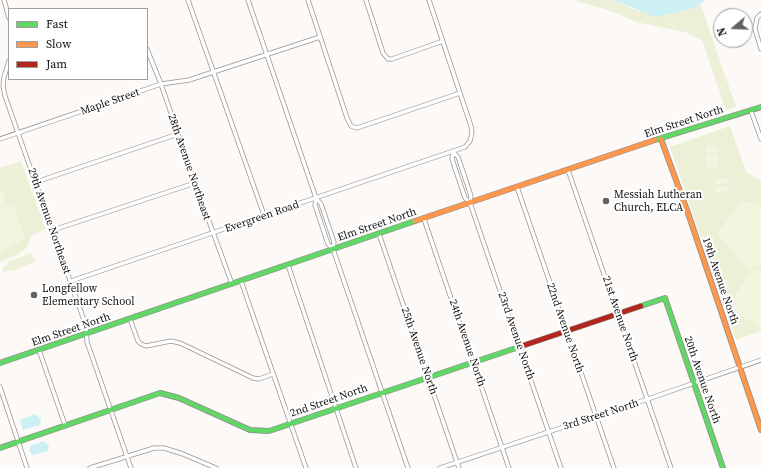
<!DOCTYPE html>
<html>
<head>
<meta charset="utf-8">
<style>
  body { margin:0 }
  #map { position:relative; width:761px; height:468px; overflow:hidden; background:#fcf9f6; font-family:"Source Serif 4",serif }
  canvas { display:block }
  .legend { position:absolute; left:8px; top:8px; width:140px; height:72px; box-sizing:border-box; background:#fff; border:1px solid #9f9f9f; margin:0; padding:5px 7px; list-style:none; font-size:12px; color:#101010 }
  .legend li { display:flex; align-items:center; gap:8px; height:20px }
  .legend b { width:20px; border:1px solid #9f9f9f }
  .north { position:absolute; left:713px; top:8px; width:40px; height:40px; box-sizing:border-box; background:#fff; border:1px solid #9f9f9f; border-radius:50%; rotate:251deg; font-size:11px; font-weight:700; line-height:16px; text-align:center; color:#101010 }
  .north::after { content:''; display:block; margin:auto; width:14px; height:18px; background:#636260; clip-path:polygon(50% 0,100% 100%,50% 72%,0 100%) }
</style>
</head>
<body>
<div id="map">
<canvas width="761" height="468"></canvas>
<ul class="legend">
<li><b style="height:5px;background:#63d668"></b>Fast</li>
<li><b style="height:5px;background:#ff974d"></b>Slow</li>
<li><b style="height:5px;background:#b3261e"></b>Jam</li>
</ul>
<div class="north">N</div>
</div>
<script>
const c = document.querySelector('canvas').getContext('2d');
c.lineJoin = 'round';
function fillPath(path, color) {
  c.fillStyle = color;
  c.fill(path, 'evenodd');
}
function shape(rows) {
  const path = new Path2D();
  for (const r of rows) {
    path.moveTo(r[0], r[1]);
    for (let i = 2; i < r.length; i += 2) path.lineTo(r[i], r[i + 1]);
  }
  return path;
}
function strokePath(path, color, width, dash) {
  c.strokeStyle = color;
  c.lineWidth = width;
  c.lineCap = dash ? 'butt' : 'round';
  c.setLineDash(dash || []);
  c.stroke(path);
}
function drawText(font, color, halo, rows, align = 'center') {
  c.font = font + ' "Source Serif 4",serif';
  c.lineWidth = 4;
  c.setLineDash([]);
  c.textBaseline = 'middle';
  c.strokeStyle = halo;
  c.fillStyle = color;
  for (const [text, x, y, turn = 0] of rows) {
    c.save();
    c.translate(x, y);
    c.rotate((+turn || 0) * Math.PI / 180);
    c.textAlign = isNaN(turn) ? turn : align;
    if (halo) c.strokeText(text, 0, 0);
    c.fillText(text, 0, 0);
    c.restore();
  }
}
fillPath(shape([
  [573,0,613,0,638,11,693,8,700,3,736,107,726,110,702,40,685,32,636,22,614,12],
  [730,126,746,172,761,181,761,331,736,340,670,147],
  [21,161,45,229,31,236,27,247,19,254,0,262,0,168],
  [31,253,35,261,34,262,13,271,11,270,4,272,2,267,9,264,8,262]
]), '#ecf0d7');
fillPath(shape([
  [706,147,719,147,718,153,706,153],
  [706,155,718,155,718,161,706,161],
  [706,162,718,162,718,168,706,168],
  [716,178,729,178,729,184,716,184],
  [0,186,7,205,0,207],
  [716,186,729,186,729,192,716,192],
  [741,201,761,204,761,264,749,269,720,238,718,233],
  [13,205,25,237,25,239,0,252,0,209],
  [761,267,761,329,731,308,730,303,752,270]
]), '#f4f5e0');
fillPath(shape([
  [613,0,706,0,693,8,675,13,656,17],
  [35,414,39,417,41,420,40,425,23,430,20,420],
  [43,441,45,442,49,446,48,451,33,455,30,452,30,446]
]), '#cdf0f5');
const street = shape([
  [4,0,9,18],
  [188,0,264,215],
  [248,0,316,198,321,204,334,242,333,249,408,468],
  [308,0,347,118,351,126,357,128,460,93],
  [366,0,383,53,388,59,392,59,443,41],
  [761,14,757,18,755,29,761,49],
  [147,49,161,84,195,183,232,284],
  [9,61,4,77,3,86,5,96,86,326,87,342,131,468],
  [751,111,761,139],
  [0,139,161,84,189,80,320,37],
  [453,152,458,157,471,196,470,203,561,468],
  [453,152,452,159,465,198,470,203],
  [568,170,671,468],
  [36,182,178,134],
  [517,187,614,468],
  [316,198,315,205,328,244,333,249],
  [424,219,509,468],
  [53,230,195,183],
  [379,234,459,468],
  [288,265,356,468],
  [71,281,465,147,470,141,472,133,471,126,429,0],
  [241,281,306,468],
  [130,319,138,341,141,344,146,346,171,341,180,343,253,378,259,379,273,374],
  [39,350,65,425],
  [0,387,27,468],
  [90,468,154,448,164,448,183,454,216,468],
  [440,468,648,399,761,360]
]);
const fast = shape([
  [655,140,761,107],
  [641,306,665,298,723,468],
  [0,363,415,221],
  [0,448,160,393,179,398,250,430,269,431,519,347]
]);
const slow = shape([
  [661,139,688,213,761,430],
  [415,221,655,140]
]);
const jam = shape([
  [519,347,641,306]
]);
strokePath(street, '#969594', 5);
strokePath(fast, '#8d8c8a', 6);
strokePath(slow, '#8d8c8a', 6);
strokePath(jam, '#8d8c8a', 6);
strokePath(street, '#fffefe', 3.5);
strokePath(fast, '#63d668', 4.5);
strokePath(slow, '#ff974d', 4.5);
strokePath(jam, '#b3261e', 4.5);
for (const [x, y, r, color] of [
  [606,201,4,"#636260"],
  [34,295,4,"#636260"]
]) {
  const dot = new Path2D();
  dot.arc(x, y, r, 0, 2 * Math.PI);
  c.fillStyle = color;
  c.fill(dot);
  strokePath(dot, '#fff', 1.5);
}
drawText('11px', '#101010', '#fff', [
  ["Maple Street",110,102,-19],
  ["Elm Street North",684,122,-18],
  ["28th Avenue Northeast",189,167,71],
  ["Evergreen Road",262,217,-19],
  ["29th Avenue Northeast",49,221,71],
  ["Elm Street North",377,225,-19],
  ["19th Avenue North",720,281,71],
  ["21st Avenue North",620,319,71],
  ["22nd Avenue North",565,328,71],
  ["Elm Street North",71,330,-19],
  ["23rd Avenue North",516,336,71],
  ["24th Avenue North",467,343,71],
  ["25th Avenue North",419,351,71],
  ["20th Avenue North",702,380,71],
  ["2nd Street North",329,401,-19],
  ["3rd Street North",601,415,-18]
]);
drawText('11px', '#101010', '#fff', [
  ["Messiah Lutheran",614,195],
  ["Church, ELCA",614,208],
  ["Longfellow",42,289],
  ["Elementary School",42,302]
], 'left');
</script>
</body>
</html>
